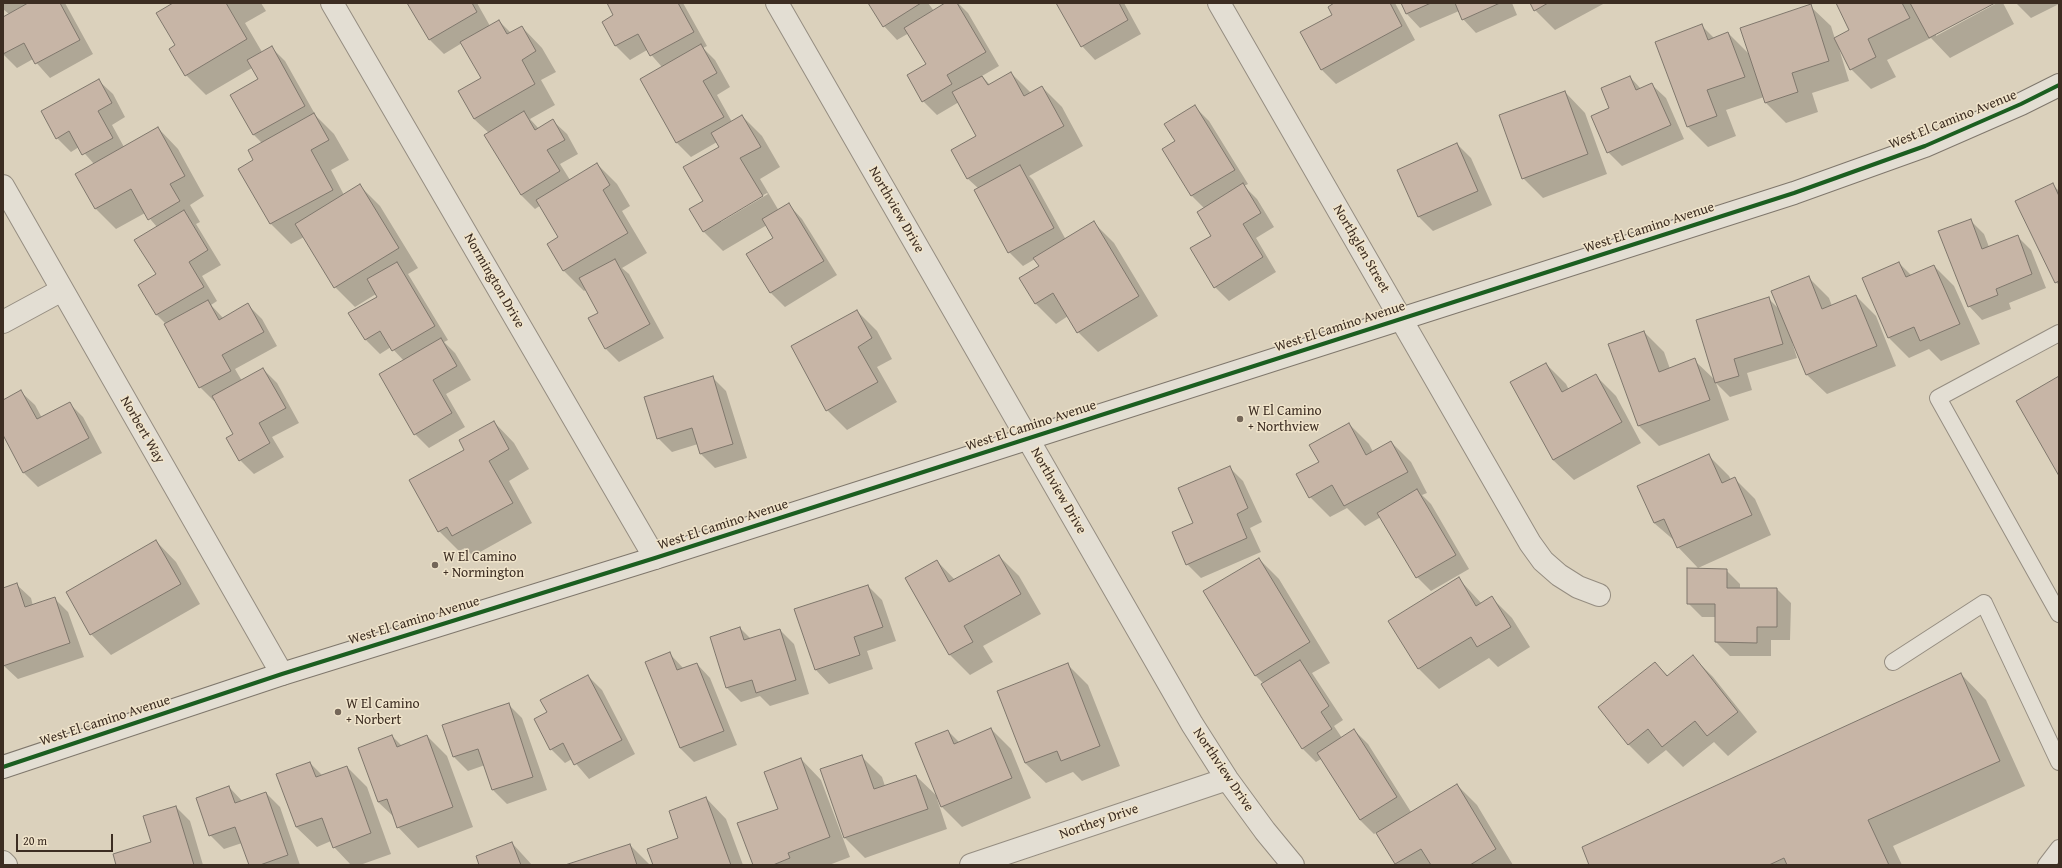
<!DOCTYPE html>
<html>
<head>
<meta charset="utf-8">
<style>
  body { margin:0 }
  #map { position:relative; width:2062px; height:868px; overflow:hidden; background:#dbd1bc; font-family:"Gentium Book Plus",serif }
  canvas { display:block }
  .frame { position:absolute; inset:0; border:4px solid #3c2d22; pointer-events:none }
  .scale { position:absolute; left:16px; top:834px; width:97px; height:18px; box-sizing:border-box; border:2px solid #3c2d22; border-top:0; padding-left:5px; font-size:12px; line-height:14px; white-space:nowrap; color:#3c2d22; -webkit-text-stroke:3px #f0e4cb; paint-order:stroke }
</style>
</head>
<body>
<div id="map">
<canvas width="2062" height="868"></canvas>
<div class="frame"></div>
<div class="scale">20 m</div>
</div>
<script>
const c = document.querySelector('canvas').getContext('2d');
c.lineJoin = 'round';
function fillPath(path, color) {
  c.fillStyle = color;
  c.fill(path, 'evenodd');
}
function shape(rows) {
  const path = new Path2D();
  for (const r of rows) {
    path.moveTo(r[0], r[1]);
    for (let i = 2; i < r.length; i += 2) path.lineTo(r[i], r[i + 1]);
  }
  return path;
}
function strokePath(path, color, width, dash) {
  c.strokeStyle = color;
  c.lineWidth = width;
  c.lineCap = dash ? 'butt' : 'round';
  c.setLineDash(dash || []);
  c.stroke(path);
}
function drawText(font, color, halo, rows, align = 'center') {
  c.font = font + ' "Gentium Book Plus",serif';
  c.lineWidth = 3;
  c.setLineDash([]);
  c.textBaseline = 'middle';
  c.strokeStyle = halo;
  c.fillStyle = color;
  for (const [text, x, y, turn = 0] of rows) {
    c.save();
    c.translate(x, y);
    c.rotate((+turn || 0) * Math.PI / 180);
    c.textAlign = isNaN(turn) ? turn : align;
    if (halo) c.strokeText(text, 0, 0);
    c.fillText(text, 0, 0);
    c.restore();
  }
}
fillPath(shape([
  [3,3,65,3,93,54,50,78,33,59,17,68,3,54,3,18,9,14,3,9],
  [175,3,261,3,266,11,245,23,262,52,271,47,285,61,316,116,334,134,349,160,331,170,344,195,360,186,380,206,418,268,408,274,448,340,444,342,455,353,471,380,446,394,465,427,429,448,415,434,380,374,404,361,391,347,380,354,366,340,350,314,378,297,376,294,355,307,335,287,304,237,291,244,271,224,239,169,255,160,262,143,253,134,259,80,252,68,206,95,186,75,177,46],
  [408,3,477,3,490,26,499,21,511,33,522,27,542,48,556,72,541,80,555,105,530,119,539,129,553,121,567,134,578,154,560,164,570,180,597,164,617,184,630,206,622,211,647,253,622,268,629,274,664,338,619,362,605,348,600,313,587,289,584,291,564,271,548,244,560,238,541,205,535,209,521,195,486,135,489,133,474,119,482,79,462,43,444,54,430,40],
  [608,3,683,3,707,46,703,48,715,60,730,87,717,95,732,122,742,116,762,136,780,167,760,179,779,211,789,205,802,219,837,275,785,307,771,293,747,254,775,238,767,225,723,251,703,231,705,202,720,147,717,142,691,157,677,143,641,79,662,67,647,50,630,60,616,46,603,22,615,15],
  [767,193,768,194,721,222,721,219],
  [869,3,928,3,934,11,947,3,958,3,968,13,999,66,982,76,990,85,1011,73,1031,93,1042,87,1062,107,1083,146,1029,176,1033,180,1066,240,1094,223,1114,243,1158,316,1098,352,1078,332,1068,316,1056,324,1036,304,1021,279,1040,267,1035,259,1023,266,1009,252,979,189,967,178,978,136,959,102,937,115,923,101,908,76,927,64,909,33,897,40,884,26],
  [1057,3,1124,3,1141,34,1095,60,1082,46],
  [1336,3,1395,3,1415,40,1336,84,1322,70,1301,32,1333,15],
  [1402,3,1512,3,1517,15,1476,33,1463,19,1459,11,1420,28,1407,14],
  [1531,3,1605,3,1555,30,1535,10],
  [1837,3,1993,3,1936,34,1936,36,1997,3,2003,3,2014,24,1950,58,1931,38,1887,60,1896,77,1871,89,1851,69,1837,42,1849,81,1812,93,1818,112,1786,123,1766,103,1764,97,1726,110,1736,136,1708,147,1688,127,1702,26,1715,39,1728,33,1750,55,1810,6,1831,26,1835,39,1851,31],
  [2016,3,2059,3,2059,4,2031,18],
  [1630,77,1641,89,1652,85,1666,98,1684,139,1622,166,1608,152,1611,109],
  [99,81,113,94,125,117,112,125,124,147,158,128,178,149,204,196,190,205,200,222,196,224,221,265,202,276,217,301,211,305,223,318,248,305,262,319,277,346,235,369,242,381,263,369,277,383,299,423,272,437,284,457,254,474,240,460,235,435,216,400,214,401,200,387,166,324,157,315,139,285,157,275,157,227,145,213,116,229,96,209,77,174,94,164,79,147,71,152,57,138],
  [1565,92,1585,113,1607,174,1543,198,1523,178],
  [1195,107,1209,121,1248,184,1244,186,1257,199,1274,227,1256,238,1276,272,1229,301,1215,287,1212,236,1205,209,1192,196,1164,150,1176,142],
  [1457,144,1471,158,1492,205,1433,231,1419,217,1399,171],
  [2052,184,2059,191,2059,285,2056,282],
  [1970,220,1984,234,1989,247,2017,236,2031,250,2046,288,2009,303,2011,309,1982,320,1969,306],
  [1899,263,1912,276,1934,266,1954,286,1980,344,1941,361,1929,349,1909,358,1889,338,1863,278],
  [1809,278,1829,298,1832,306,1856,296,1876,316,1896,366,1827,394,1806,374,1793,341,1792,342,1797,358,1747,373,1752,390,1730,397,1716,383,1729,420,1659,446,1639,426,1609,345,1644,332,1664,352,1670,369,1694,360,1715,380,1769,299,1780,310],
  [857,311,877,331,892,359,877,367,897,402,847,430,827,410],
  [1546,364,1566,384,1569,390,1595,375,1616,396,1641,443,1574,480,1553,460],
  [712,377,726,391,747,458,715,468,701,454,698,444,672,452,658,438],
  [21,392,35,405,42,418,69,403,83,417,102,453,38,487,24,473,3,433,3,401],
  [494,422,514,443,529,469,509,481,532,523,473,556,465,548,459,551,439,531,465,450],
  [1349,424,1369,444,1373,452,1391,442,1411,462,1427,493,1422,495,1431,504,1469,569,1431,591,1417,577,1381,517,1365,526,1347,508,1330,517,1310,497,1320,462],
  [1709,456,1729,476,1731,480,1735,479,1755,499,1771,535,1698,568,1678,547,1676,542,1654,523],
  [1229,467,1243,481,1262,522,1250,528,1261,552,1201,578,1187,564,1194,524],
  [156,541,176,562,200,604,111,655,91,634,67,592],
  [999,556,1019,576,1041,614,983,646,993,662,970,675,950,655,907,578,937,561,955,580],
  [1259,559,1279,579,1330,663,1312,673,1343,720,1334,726,1342,738,1354,730,1368,744,1411,812,1457,785,1477,805,1513,865,1396,864,1377,832,1374,834,1360,820,1321,759,1316,762,1302,748,1264,684,1255,675],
  [1726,570,1740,584,1740,589,1777,589,1791,603,1790,640,1771,640,1771,656,1730,656,1716,642,1716,617,1702,617,1688,603],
  [1459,579,1482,604,1492,598,1512,618,1530,647,1498,667,1489,658,1439,689,1419,669],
  [17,585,31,598,33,606,54,598,68,612,84,657,18,679,4,666,3,589],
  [868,586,882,600,896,641,867,651,873,669,829,684,816,670,796,610],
  [740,628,751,639,780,630,794,644,809,694,770,706,760,696,741,702,727,688],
  [669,653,684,669,697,664,710,678,737,745,694,762,680,748],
  [1693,657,1713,677,1757,732,1728,756,1714,742,1683,767,1666,750,1648,764,1628,744,1655,663,1668,676],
  [1068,665,1088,685,1120,766,1082,781,1073,772,1046,783,1025,763],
  [1961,674,1986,700,2025,786,1893,846,1902,865,1590,865],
  [588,676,602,690,635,754,589,779,572,759,565,763,551,749,535,720,548,713],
  [508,704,522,718,547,790,507,804,493,790,485,765,468,771,454,757,443,725],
  [991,729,1011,749,1031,798,962,827,942,807,939,799,937,799,947,829,865,858,844,837,861,756,882,777,885,786,916,776,939,798,948,731,959,742],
  [392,736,402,746,427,736,447,756,473,827,418,848,398,827,394,817,378,802],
  [801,759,821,780,850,857,829,865,754,865],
  [310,763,323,776,347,767,367,787,391,854,360,865,351,865,334,847,331,841,317,847,296,827],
  [229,787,243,802,266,793,280,807,300,865,250,865,242,843,224,849,210,835],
  [706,798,726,819,743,865,654,865,680,839],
  [176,807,190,821,203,865,117,865,152,843],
  [512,843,532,865,480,865],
  [630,845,650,865,568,865]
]), '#0003');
const building = shape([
  [28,3,60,3,80,40,35,64,24,43,3,54,3,17,28,3],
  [173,3,226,3,247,39,185,76,169,49,175,45,156,13,173,3],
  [407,3,472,3,477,12,429,40,407,3],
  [607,3,678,3,694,32,650,56,638,34,615,46,602,22,613,15,607,3],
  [868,3,921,3,883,27,868,3],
  [945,3,957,3,986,52,947,75,952,84,922,102,907,75,926,64,904,28,945,3],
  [1056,3,1119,3,1128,20,1081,47,1056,3],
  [1334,3,1390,3,1402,26,1321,70,1300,32,1332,15,1328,7,1334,3],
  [1401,3,1431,3,1406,14,1401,3],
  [1455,3,1500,3,1462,20,1455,3],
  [1530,3,1548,3,1534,11,1530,3],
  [1836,3,1902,3,1910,18,1868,39,1876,57,1850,70,1834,38,1849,30,1836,3],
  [1910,3,1995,3,1929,38,1910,3],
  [1811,4,1829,61,1792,73,1798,92,1765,103,1740,28,1811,4],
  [499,20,507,34,522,26,536,51,522,60,535,84,474,119,458,91,481,78,460,42,499,20],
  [1702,24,1708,40,1728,32,1745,77,1707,90,1717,116,1687,127,1655,42,1702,24],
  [701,44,717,73,703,81,724,117,676,143,640,79,701,44],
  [272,46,305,106,253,135,230,95,258,79,247,60,272,46],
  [1011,72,1024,96,1042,86,1064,126,967,179,951,150,976,136,952,92,982,76,988,85,1011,72],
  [1630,76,1636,90,1652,83,1671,125,1607,153,1591,116,1609,108,1601,88,1630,76],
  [99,79,112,103,98,111,113,138,82,155,69,131,56,139,41,111,99,79],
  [1565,91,1588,154,1522,179,1499,115,1565,91],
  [1195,105,1235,170,1191,196,1162,149,1175,141,1164,124,1195,105],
  [524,111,535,130,553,119,565,140,547,150,560,171,521,195,484,135,524,111],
  [314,113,329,140,311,150,333,190,270,224,238,169,253,160,248,150,314,113],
  [742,115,761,147,740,158,763,196,703,232,689,209,703,201,683,167,719,147,711,133,742,115],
  [158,127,185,176,170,184,180,201,148,220,131,189,95,209,75,174,158,127],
  [1457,143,1478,191,1418,217,1397,170,1457,143],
  [597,163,610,185,603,190,628,233,563,271,547,244,558,237,536,200,597,163],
  [1020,165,1054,228,1008,253,974,190,1020,165],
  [1243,183,1261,213,1243,224,1263,257,1214,288,1190,248,1211,236,1197,212,1243,183],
  [2053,183,2059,196,2059,281,2055,283,2015,201,2053,183],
  [360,184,399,248,334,288,295,224,360,184],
  [789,203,824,261,770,293,746,254,773,238,762,219,789,203],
  [184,210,208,250,189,262,204,287,156,315,138,285,156,274,134,240,184,210],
  [1971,219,1982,249,2018,235,2032,274,1996,289,1998,295,1968,307,1938,231,1971,219],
  [1094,221,1139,296,1077,333,1053,293,1035,304,1019,278,1039,266,1033,258,1094,221],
  [615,259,650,324,605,349,588,318,598,313,579,278,615,259],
  [397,262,435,326,392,351,380,331,365,340,348,313,377,297,367,279,397,262],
  [1899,262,1906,277,1934,265,1960,324,1920,341,1914,327,1888,338,1862,278,1899,262],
  [1809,276,1822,309,1856,295,1877,346,1806,375,1771,291,1809,276],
  [1769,297,1783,344,1734,359,1739,376,1715,383,1696,320,1769,297],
  [208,300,219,320,248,303,264,332,222,355,231,371,199,388,164,324,208,300],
  [857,310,872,338,858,347,878,382,826,411,791,346,857,310],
  [1644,331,1659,372,1695,358,1710,400,1638,426,1608,344,1644,331],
  [441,338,457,366,433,380,452,413,414,435,379,374,441,338],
  [1546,363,1562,392,1596,374,1622,422,1553,460,1510,382,1546,363],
  [263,368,286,408,259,423,270,443,239,461,226,438,233,434,212,396,263,368],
  [713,376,733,444,700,454,692,428,657,439,644,397,713,376],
  [2059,376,2059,476,2016,401,2059,376],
  [21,390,37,419,70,402,89,438,23,473,3,435,3,400,21,390],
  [494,421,509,449,489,461,513,503,452,536,447,527,438,532,409,480,464,450,459,440,494,421],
  [1349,423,1366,455,1391,441,1408,472,1344,506,1332,485,1309,498,1296,474,1319,462,1309,445,1349,423],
  [1709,454,1722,483,1735,477,1752,515,1677,548,1664,519,1654,523,1637,486,1709,454],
  [1230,466,1248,508,1237,514,1247,538,1186,565,1172,532,1193,523,1178,488,1230,466],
  [1417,489,1456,555,1416,578,1377,513,1417,489],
  [156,540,181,584,90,635,66,592,156,540],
  [999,555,1021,594,964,626,973,642,949,655,905,578,937,560,949,582,999,555],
  [1259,558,1310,642,1255,676,1203,591,1259,558],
  [1687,568,1727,569,1727,588,1777,588,1777,627,1757,627,1757,643,1715,642,1715,604,1687,604,1687,568],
  [1459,577,1476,606,1492,596,1511,627,1477,647,1471,637,1418,669,1388,621,1459,577],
  [17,583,25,607,55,597,70,643,3,666,3,588,17,583],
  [868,585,883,627,854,637,860,655,815,670,794,609,868,585],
  [740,627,744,640,780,629,796,680,756,693,752,680,726,688,710,637,740,627],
  [670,652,677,670,697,663,724,731,680,748,645,662,670,652],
  [1693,655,1738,712,1707,736,1695,721,1662,747,1648,729,1628,745,1598,707,1655,662,1667,676,1693,655],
  [1300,660,1329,706,1321,712,1332,729,1302,749,1261,684,1300,660],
  [1068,663,1100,746,1061,761,1057,751,1025,763,997,691,1068,663],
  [1961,673,2000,761,1868,820,1889,865,1787,865,1784,858,1769,865,1589,865,1582,847,1961,673],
  [588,675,622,740,574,765,563,743,550,750,534,719,547,712,540,700,588,675],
  [509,703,533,777,492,790,478,749,453,757,442,725,509,703],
  [991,728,1012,778,941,807,915,743,948,730,954,744,991,728],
  [1354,729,1397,797,1360,820,1317,753,1354,729],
  [392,735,397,747,427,735,453,807,397,828,387,799,378,802,358,748,392,735],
  [862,755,874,789,916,775,928,809,844,838,820,769,862,755],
  [801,758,830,837,788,853,790,858,773,865,753,865,737,823,778,809,764,772,801,758],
  [310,762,316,777,347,766,371,833,333,848,322,818,296,827,276,774,310,762],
  [1457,784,1496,849,1470,865,1431,865,1421,849,1395,864,1376,833,1457,784],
  [229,786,235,803,266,792,288,855,260,865,249,865,235,827,209,836,196,798,229,786],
  [706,797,731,865,653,865,647,849,678,838,669,811,706,797],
  [176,806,194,865,116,865,113,854,151,842,143,816,176,806],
  [512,842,521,865,479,865,476,856,512,842],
  [630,844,637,865,565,865,630,844]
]);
fillPath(building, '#c7b5a6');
strokePath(building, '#7f776c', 1);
const lane = shape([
  [2059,333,1938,398,2059,614],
  [1893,662,1984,603,2059,762],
  [2046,865,2059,848]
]);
const street = shape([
  [332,3,655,558],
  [777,3,1192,724,1227,779,1265,831,1293,865],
  [1219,3,1530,543,1543,561,1559,575,1578,587,1599,595],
  [3,186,282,674],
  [3,322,62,290],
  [3,862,6,865],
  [971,865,1227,779]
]);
const secondary = shape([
  [3,767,282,674,655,558,1794,193,1925,146,2021,104,2059,85]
]);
strokePath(lane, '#958d81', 18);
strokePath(street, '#958d81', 24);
strokePath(secondary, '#7f776c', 24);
strokePath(lane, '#e3ded3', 16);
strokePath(street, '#e3ded3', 22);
strokePath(secondary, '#e3ded3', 22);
strokePath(shape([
  [3,767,282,674,655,558,1794,193,1925,146,2021,104,2059,85]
]), '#1b5e20', 4);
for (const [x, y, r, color] of [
  [1240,419,4,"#746658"],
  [435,565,4,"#746658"],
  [338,712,4,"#746658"]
]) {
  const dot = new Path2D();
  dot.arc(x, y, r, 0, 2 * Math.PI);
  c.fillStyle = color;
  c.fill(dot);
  strokePath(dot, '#f0e4cb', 1.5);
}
drawText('14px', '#3c2d22', '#f0e4cb', [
  ["West El Camino Avenue",1953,120,-22],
  ["Northview Drive",896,210,60],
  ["West El Camino Avenue",1649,228,-18],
  ["Northglen Street",1361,249,60],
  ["Normington Drive",494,281,60],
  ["West El Camino Avenue",1340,327,-18],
  ["West El Camino Avenue",1031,426,-18],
  ["Norbert Way",142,430,60],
  ["Northview Drive",1058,491,60],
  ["West El Camino Avenue",723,525,-18],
  ["West El Camino Avenue",414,621,-17],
  ["West El Camino Avenue",105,721,-18],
  ["Northview Drive",1223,770,56],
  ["Northey Drive",1099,822,-19]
]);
drawText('14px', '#3c2d22', '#f0e4cb', [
  ["W El Camino",1248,411],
  ["+ Northview",1248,427],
  ["W El Camino",443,557],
  ["+ Normington",443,573],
  ["W El Camino",346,704],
  ["+ Norbert",346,720]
], 'left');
</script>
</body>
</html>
